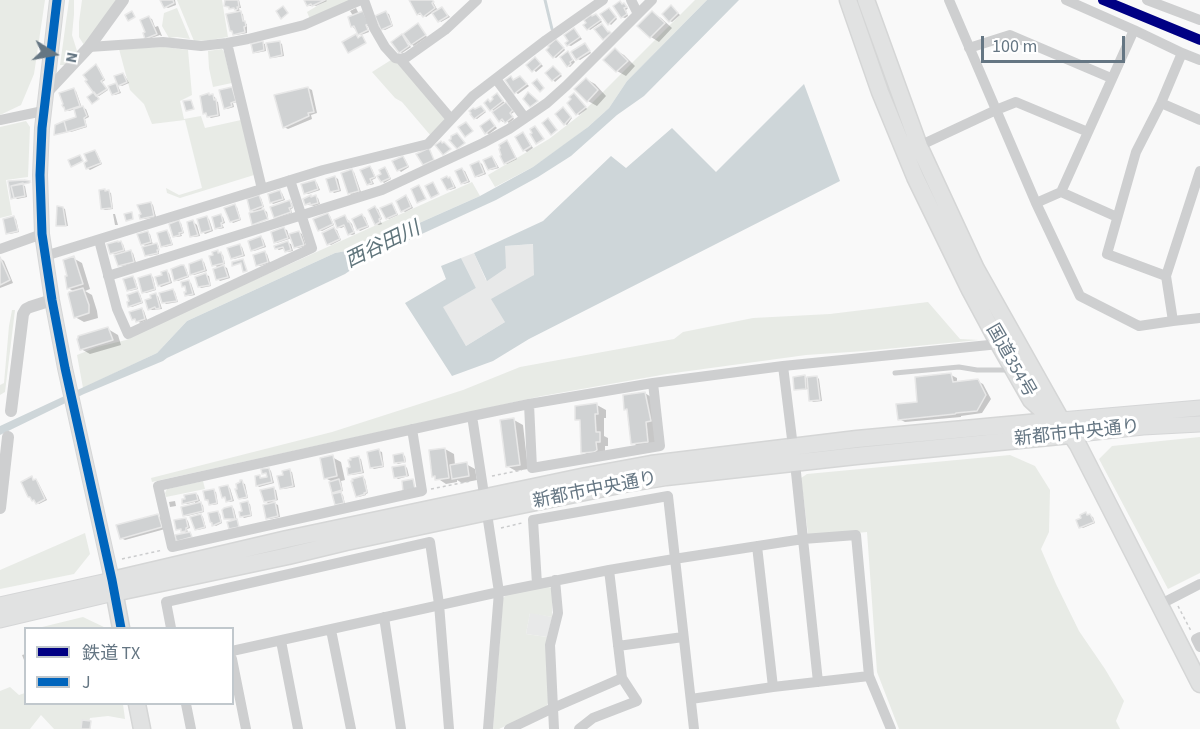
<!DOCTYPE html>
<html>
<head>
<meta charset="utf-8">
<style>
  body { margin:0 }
  #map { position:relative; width:1200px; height:729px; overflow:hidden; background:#f9f9f9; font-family:"Source Sans 3","Noto Sans JP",sans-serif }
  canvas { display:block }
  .legend { position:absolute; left:24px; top:627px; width:210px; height:78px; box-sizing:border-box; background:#fff; border:2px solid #c1c8cd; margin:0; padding:8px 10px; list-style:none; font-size:18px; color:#657683 }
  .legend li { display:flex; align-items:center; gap:12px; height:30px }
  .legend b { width:30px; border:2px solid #c1c8cd }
  .north { position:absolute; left:24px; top:24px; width:60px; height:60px; -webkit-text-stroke:4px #fff; paint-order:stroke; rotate:101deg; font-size:16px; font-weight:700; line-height:24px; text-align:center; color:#657683 }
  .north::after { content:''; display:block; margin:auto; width:21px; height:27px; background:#657683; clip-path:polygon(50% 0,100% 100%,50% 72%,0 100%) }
  .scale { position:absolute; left:981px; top:36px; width:144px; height:27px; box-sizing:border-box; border:3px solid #657683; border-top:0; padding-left:8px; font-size:18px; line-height:21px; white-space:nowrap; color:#657683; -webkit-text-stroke:4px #fff; paint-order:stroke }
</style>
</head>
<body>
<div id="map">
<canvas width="1200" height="729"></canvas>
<ul class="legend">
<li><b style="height:8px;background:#000084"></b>鉄道 TX</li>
<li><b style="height:8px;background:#0065bd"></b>J</li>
</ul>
<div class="north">N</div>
<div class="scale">100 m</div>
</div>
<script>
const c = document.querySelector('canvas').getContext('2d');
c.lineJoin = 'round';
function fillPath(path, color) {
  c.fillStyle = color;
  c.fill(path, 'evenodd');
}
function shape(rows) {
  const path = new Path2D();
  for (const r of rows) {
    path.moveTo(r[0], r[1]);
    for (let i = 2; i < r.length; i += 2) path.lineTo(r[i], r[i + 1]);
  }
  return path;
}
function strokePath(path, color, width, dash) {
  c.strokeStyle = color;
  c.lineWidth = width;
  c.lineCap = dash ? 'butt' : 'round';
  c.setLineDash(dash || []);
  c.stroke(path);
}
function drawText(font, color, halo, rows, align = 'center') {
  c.font = font + ' "Source Sans 3","Noto Sans JP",sans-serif';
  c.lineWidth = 6;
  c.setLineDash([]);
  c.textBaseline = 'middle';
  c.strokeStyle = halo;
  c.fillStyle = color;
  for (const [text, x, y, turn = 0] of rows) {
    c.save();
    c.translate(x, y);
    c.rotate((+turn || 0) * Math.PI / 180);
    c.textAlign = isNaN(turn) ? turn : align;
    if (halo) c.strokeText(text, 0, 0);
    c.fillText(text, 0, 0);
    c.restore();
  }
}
fillPath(shape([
  [534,244,534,275,505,322,466,346,442,307,476,288,461,258,474,253,486,280,505,246],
  [530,612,552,617,547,637,526,634]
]), '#e8e9e9');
fillPath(shape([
  [0,0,45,0,34,74,21,105,0,115],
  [69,0,74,0,74,14,72,35,77,51,65,65,60,65],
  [82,0,117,0,84,45,79,37,79,22],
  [177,0,222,0,228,37,210,40,194,41],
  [327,0,353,0,310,19,307,12],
  [695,0,707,0,627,81,609,108,588,127,567,143,533,167,495,187,488,175,549,139,580,115],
  [177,8,190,39,177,37,169,38,162,26,164,13],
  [164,47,188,50,192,95,180,101,184,119,201,116,205,128,241,120,254,175,180,198,167,193,166,188,179,195,202,188,185,120,152,124,144,104,130,90,119,49],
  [222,49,224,52,232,83,213,87,209,68,208,51],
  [391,60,399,64,446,120,431,136,402,102,395,98,372,72],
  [26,121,30,127,28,177,6,180,12,215,0,218,0,127],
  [472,182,480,196,363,248,335,253,187,321,157,353,83,388,77,355,97,347,126,340,181,313],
  [928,302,960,339,979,340,865,351,806,355,667,374,542,396,152,482,151,478,332,432,463,390,520,367,674,339,683,332,753,318,830,314],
  [12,310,15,310,5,392,0,395,0,385,4,383,9,326],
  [1200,437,1200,573,1168,589,1099,459,1112,446],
  [1010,455,1035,466,1050,490,1049,532,1041,549,1056,584,1079,631,1105,669,1124,701,1116,721,1120,729,899,729,877,672,867,532,811,537,808,534,801,478,807,474],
  [203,481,205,489,166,497,165,493,167,489],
  [85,533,90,554,74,574,0,589,0,570],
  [548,586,552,589,552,617,530,613,526,634,547,637,548,703,546,707,499,729,493,729,503,598,506,595],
  [83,617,106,628,38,628],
  [10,687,19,695,25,693,26,704,123,704,125,719,108,716,90,718,88,729,54,729,41,715,30,729,0,729,0,691]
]), '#e8ebe6');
fillPath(shape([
  [707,0,739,0,644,96,617,115,571,156,538,177,496,200,365,260,345,274,167,358,163,361,84,394,0,435,0,426,157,353,187,321,335,253,363,248,480,196,533,167,588,127,609,108,627,81],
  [804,84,840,181,529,339,493,361,452,376,405,303,446,279,441,266,461,258,476,288,443,307,466,346,505,322,491,299,534,275,533,244,505,246,506,268,487,281,474,253,543,221,611,156,626,168,672,128,716,172]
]), '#ced6d9');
fillPath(shape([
  [162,0,175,0,176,5,168,8,166,7],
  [227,0,239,0,241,8,239,8,240,13,243,14,244,23,247,24,247,33,236,35,234,34,237,13,236,9,233,9,226,6],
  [307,0,326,0,327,1,316,6,313,5,310,6,308,5],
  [411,0,432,0,438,11,442,8,450,17,441,22,433,12,426,17,423,14,420,15,418,14],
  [621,3,628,8,626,10,628,16,625,18,622,17],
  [356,8,359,14,370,25,367,26,369,32,361,35,352,26,354,17,350,11],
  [673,8,680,15,672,22,670,21],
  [611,11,617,19,611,25,609,23],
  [386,13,389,14,393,26,385,30,382,29],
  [653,13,661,18,672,28,659,42,651,37],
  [596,15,602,22,590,30,588,28],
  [149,18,152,19,155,27,158,26,162,36,161,36,160,35,148,39,146,38],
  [418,25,427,37,414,46,406,41,411,47,402,53,400,52,402,36,410,41],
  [574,30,582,39,571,46,568,45],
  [279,42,282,44,284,56,273,58,271,57],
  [559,42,565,50,556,58,554,57],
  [262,43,265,44,266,51,256,53,254,52],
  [587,47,591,53,580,60,578,59],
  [615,50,624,55,635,66,626,76,617,71,606,60],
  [568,53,575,62,570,67,568,66],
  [538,61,543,66,536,72,528,65],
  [96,66,99,68,105,80,102,82,108,90,99,96,97,95],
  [554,68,562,76,555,82,547,73],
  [123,75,125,76,129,83,122,86,119,85],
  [511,78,514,81,522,79,529,86,518,94,515,92],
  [586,79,595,84,606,96,597,106,588,101],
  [116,85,118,86,121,93,115,95,113,94],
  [232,88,235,90,238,102,233,103,234,107,227,109,225,108],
  [308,88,312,90,317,113,311,115,312,119,288,129,284,127],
  [74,90,76,91,82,108,86,109,89,117,85,119,87,127,71,132,69,131,78,118,75,109,69,111,67,110],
  [574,94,587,109,579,115,577,113],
  [209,95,215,97,216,101,218,102,220,116,211,118,204,113],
  [497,95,506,104,509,105,514,112,511,114,514,119,509,123,505,120,503,122,500,120,495,112,491,109,491,103],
  [481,107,486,112,477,119,475,118],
  [563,109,572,118,567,125,565,124],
  [490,121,497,128,489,134,486,133],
  [523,134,525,135,533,148,527,152,524,150,517,138],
  [507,142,509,143,517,159,507,164,505,163],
  [95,151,97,153,102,164,90,170,87,168],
  [492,157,494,159,499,168,491,170,489,169],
  [403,158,405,159,409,167,401,172,399,170],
  [479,162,482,164,486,174,478,177,476,176],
  [370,168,372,169,376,178,372,180,374,184,370,185,368,184],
  [385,168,387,170,391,179,384,183,382,181],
  [462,170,465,171,470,182,464,184,462,183],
  [352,171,354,172,361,192,351,195,349,193],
  [335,177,338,179,341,191,334,193,332,191],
  [450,179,452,180,456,188,450,190,448,189],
  [315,181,317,183,320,190,308,194,305,193],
  [24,182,32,183,19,183,25,186,27,197,17,199,15,197,13,185,10,185,10,183],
  [109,192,111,193,113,209,105,210,103,209],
  [280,192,282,193,285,200,273,204,271,202],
  [311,196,318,198,320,204,314,206,306,204],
  [259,197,261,198,264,207,261,208,267,212,268,217,253,222,256,213,251,210],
  [406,197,408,198,413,208,405,212,402,210],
  [289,202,292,203,293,208,291,209,292,213,278,218,275,217],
  [151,203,153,205,156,217,144,219,141,218],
  [391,204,394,206,398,215,389,219,387,218],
  [235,206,237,207,241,220,233,223,231,221],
  [63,208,65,209,68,226,58,225],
  [375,208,378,209,382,219,380,220,382,224,379,225,376,224],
  [113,214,115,214,118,225,115,225],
  [328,215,330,216,334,225,322,231,319,230],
  [221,216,223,217,225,223,222,224,224,228,219,229,216,228],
  [362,216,365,217,369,227,360,231,358,229],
  [345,217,352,224,355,234,352,235,349,234,346,226,341,228,338,227],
  [14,218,16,219,19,232,10,234,8,233],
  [207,218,209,219,213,231,205,234,203,232],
  [192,221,197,225,200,236,194,237,191,236],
  [179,222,181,223,184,233,181,234,182,236,177,237,175,236],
  [284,229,287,230,289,236,299,232,302,234,306,246,298,248,295,247,292,238,277,243,275,242],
  [334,229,337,230,341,240,331,245,329,244],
  [167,232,169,233,173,245,165,247,162,246],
  [147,233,150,234,153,245,156,244,159,246,159,254,149,256,147,255,147,247,142,244],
  [261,238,263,239,266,247,254,251,252,250],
  [121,243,123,244,126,253,131,252,133,253,136,263,122,266,119,265,115,254,111,253],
  [288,243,291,244,293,251,288,252,286,251,285,248,279,250,276,248],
  [240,246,242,247,245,256,234,259,232,258],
  [217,252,223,255,225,264,221,265,227,268,230,278,220,281,218,279,219,268,214,265],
  [265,253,267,254,270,263,260,266,257,265],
  [0,258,4,261,13,283,0,288],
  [73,258,82,263,90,289,85,291,92,295,97,311,98,318,84,322,75,317,75,292,68,288],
  [202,261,204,262,207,271,194,275,192,274],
  [184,267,186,268,189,277,178,281,176,280],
  [167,272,169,273,172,283,161,287,159,285],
  [206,275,209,276,211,286,201,288,199,286],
  [151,276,153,277,156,290,146,293,143,292],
  [133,278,135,279,138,289,130,291,128,290],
  [189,282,191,283,195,295,189,296,187,295,186,287,184,286],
  [173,290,175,292,178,302,166,304,164,302],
  [138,292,140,294,143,303,132,307,129,306],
  [155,295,158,296,162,309,152,310,150,309],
  [142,309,144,311,147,320,140,323,137,319,133,319],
  [108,329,118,335,121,345,90,354,81,349],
  [951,375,957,378,957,383,977,381,983,384,991,399,982,413,961,416,961,417,905,422,899,419],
  [805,377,808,378,817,377,819,379,822,401,813,402,811,400,809,389,798,390,796,389],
  [645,393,654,399,656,446,641,448,633,443,628,410,626,409],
  [597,405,606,410,606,418,604,418,604,436,608,438,608,446,605,446,605,455,592,457,583,452,581,421,577,419],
  [514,420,523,425,528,469,516,471,507,466],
  [445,449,454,454,455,465,466,464,475,469,477,480,462,483,457,480,457,482,446,484,434,476],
  [379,451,382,452,384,467,374,469,371,467],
  [403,455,405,456,406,462,398,464,395,462],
  [332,457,341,462,345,480,341,481,343,491,339,492,343,495,345,504,338,506,336,504,338,494,333,492,333,482,325,478],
  [358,458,361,459,364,473,352,475,349,474,351,468],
  [405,466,407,468,409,476,398,479,395,477],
  [269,469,271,471,274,483,259,487,257,485,259,477,269,478,268,474,264,473],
  [289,471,292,472,295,487,284,489,281,488,285,476],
  [32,478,38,482,47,500,39,504,33,500],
  [363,478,365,479,368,493,366,494,366,495,359,497,357,496],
  [242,483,245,484,248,498,243,499,239,497],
  [228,487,230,488,234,501,230,502,223,497],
  [274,489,276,490,278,500,272,502,278,505,280,517,270,519,268,518,271,505,265,501],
  [213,491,216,492,218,504,213,505,206,500],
  [196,494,198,495,200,501,197,502,203,505,204,512,187,516,185,515,195,505,195,502,187,504,184,503],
  [175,501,176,506,170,507,169,502],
  [247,503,250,504,252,516,244,518,242,516],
  [232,507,234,509,237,521,226,518],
  [218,513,220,514,222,523,216,526,214,525],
  [1086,514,1093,517,1095,523,1083,528,1081,527],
  [201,515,203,517,206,528,198,530,196,528],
  [158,516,162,518,165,529,125,540,121,538],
  [186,519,188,521,190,528,187,529,188,533,190,534,191,537,180,540,187,534,182,530,178,529],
  [26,654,26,662,24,660,22,655]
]), '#0003');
strokePath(shape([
  [545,0,552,29]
]), '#ced6d9', 3);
const building = shape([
  [160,0,173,0,174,3,164,8,160,0],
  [225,0,238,0,239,7,237,7,238,9,235,10,234,8,229,9,229,7,224,6,225,0],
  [304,0,325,0,312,6,311,4,307,6,304,0],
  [409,0,432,0,434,2,432,3,435,8,423,17,420,13,417,15,409,0],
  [620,1,622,4,624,3,627,7,624,8,627,14,621,18,613,6,620,1],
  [671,5,678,13,669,22,662,14,671,5],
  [283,6,288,13,281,19,276,11,283,6],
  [442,7,448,16,438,22,432,13,442,7],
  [609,8,616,17,608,25,600,14,609,8],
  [132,11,135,17,128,21,125,15,132,11],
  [241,11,243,21,245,21,246,26,244,27,245,32,233,35,232,31,230,31,226,14,241,11],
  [363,11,369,24,366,25,368,30,358,35,354,26,351,27,348,17,363,11],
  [386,11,392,25,381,30,375,16,386,11],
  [652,11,665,23,650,38,637,26,652,11],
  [596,14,601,20,587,30,583,25,586,23,584,20,591,15,592,16,596,14],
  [149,16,157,34,145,39,143,33,145,32,140,20,149,16],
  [418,23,426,35,411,45,403,34,418,23],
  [602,24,608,32,609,31,611,33,603,40,594,29,602,24],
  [574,28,580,37,567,46,565,43,568,41,564,35,574,28],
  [356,34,358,38,362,35,366,43,348,53,342,42,356,34],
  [402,34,409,46,399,53,391,42,402,34],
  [556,39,564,48,553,58,546,50,549,47,548,46,556,39],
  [263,41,264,50,253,53,251,44,263,41],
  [280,41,282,55,270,58,266,43,280,41],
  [585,43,590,51,576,60,571,52,572,51,585,43],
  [615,48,628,61,616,72,603,60,615,48],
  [568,51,573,60,570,62,571,64,567,67,560,57,568,51],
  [535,57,541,64,532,72,526,65,535,57],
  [96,64,104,79,101,81,107,89,96,96,85,81,87,80,83,75,96,64],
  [553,66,561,74,552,81,545,73,553,66],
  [123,73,127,82,118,86,114,76,123,73],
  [511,76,513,80,520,76,527,84,514,94,505,80,511,76],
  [586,78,598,90,587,102,574,89,586,78],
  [537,79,544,88,540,92,532,83,537,79],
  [116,83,119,92,112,95,108,86,116,83],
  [232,87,236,101,231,103,232,106,224,109,219,90,232,87],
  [308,87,314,112,308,113,309,116,283,128,274,95,308,87],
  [74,88,80,106,65,111,64,107,63,107,62,105,63,104,59,93,74,88],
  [94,92,99,99,92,104,87,97,94,92],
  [528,92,538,101,530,107,523,99,528,92],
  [209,93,209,95,213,94,214,100,216,99,218,115,207,117,206,113,203,114,200,96,209,93],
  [497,93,503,101,490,111,484,103,488,99,490,102,493,99,492,97,497,93],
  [574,93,586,107,576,115,567,103,571,99,569,97,574,93],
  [191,100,194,109,186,111,183,101,191,100],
  [506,102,513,110,510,113,513,117,505,123,502,119,499,122,492,112,506,102],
  [83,106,87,116,84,118,86,126,67,132,64,121,76,117,74,109,83,106],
  [481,106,485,111,474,119,470,114,471,113,469,111,473,108,475,109,481,106],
  [563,107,571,117,564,125,555,114,563,107],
  [548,118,557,130,551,135,542,123,548,118],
  [490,119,495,126,485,134,480,126,490,119],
  [64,121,67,132,54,135,55,125,64,121],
  [466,122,473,131,465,137,458,127,466,122],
  [535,126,544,139,536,144,530,134,532,133,530,129,535,126],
  [523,132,531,146,523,151,515,137,523,132],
  [457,133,465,143,457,149,449,140,451,139,451,136,457,133],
  [507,140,516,158,504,164,500,156,501,155,499,149,500,148,499,145,507,140],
  [441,141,442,143,444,142,451,149,443,155,435,145,441,141],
  [429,148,434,160,423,165,416,154,429,148],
  [95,150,101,163,86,169,84,163,87,161,84,154,95,150],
  [80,155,83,161,71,167,68,160,80,155],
  [403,156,408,166,397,171,392,161,403,156],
  [492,156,497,167,488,170,483,160,492,156],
  [479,161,484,173,475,177,470,165,479,161],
  [370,166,375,177,370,179,372,183,367,185,360,170,370,166],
  [385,167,390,178,381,182,377,176,381,174,379,170,385,167],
  [462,168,468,181,461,184,455,171,462,168],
  [352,169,359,191,348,194,341,173,352,169],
  [335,176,339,190,330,192,326,179,335,176],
  [447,176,448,178,450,177,454,187,447,190,441,179,447,176],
  [24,180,30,181,29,183,11,186,14,198,11,199,8,181,24,180],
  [315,180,318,189,304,194,301,184,315,180],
  [433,182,439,194,431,198,425,186,433,182],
  [23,183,25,196,14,198,11,186,23,183],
  [419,185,426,199,417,203,411,189,419,185],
  [105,189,105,191,109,190,112,208,101,209,99,190,105,189],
  [280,190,283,199,270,203,268,194,280,190],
  [259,195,263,206,250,211,247,199,259,195],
  [311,195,311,197,316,195,318,203,310,205,310,203,305,205,303,199,311,195],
  [406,195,411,207,401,212,396,201,406,195],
  [290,200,292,207,289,208,291,212,274,218,270,207,290,200],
  [151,202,154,216,140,219,139,215,141,214,137,205,151,202],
  [392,203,397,214,386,219,380,208,392,203],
  [235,204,240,219,230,222,224,208,235,204],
  [57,206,63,207,66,226,56,226,57,206],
  [375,206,381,218,379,219,380,222,375,225,368,210,375,206],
  [264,209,268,219,252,225,249,213,264,209],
  [132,212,133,219,126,221,124,214,132,212],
  [328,213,333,224,318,231,313,219,328,213],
  [221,214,223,222,221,223,222,227,215,229,212,217,221,214],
  [362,214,368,226,357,230,352,219,362,214],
  [345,215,348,222,349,221,354,232,348,235,344,225,337,228,334,220,345,215],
  [14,216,18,231,6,234,3,219,14,216],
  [207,216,211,230,201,233,197,219,207,216],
  [179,220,183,232,179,233,180,235,173,237,169,224,179,220],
  [193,220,198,235,190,237,187,222,193,220],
  [284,227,288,238,274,243,271,232,284,227],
  [334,227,340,239,327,245,322,233,334,227],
  [167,230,172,244,161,247,157,233,167,230],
  [148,231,151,242,141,245,137,234,148,231],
  [299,231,304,245,294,248,289,234,299,231],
  [261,236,264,246,251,251,248,241,261,236],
  [118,241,118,242,121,241,124,250,110,254,107,244,118,241],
  [288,241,291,250,285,252,283,247,275,249,274,246,288,241],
  [157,243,159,250,157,250,158,253,145,256,142,247,157,243],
  [240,244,243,255,231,259,227,248,240,244],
  [131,250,134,262,118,266,114,255,131,250],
  [218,250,218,253,221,252,224,263,212,266,209,256,213,255,212,252,218,250],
  [265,251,268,262,256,266,253,255,265,251],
  [74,256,83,284,67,289,65,276,67,276,63,260,74,256],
  [0,257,10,280,0,285,0,257],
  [202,259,205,270,190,275,189,264,202,259],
  [243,259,247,271,243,272,241,263,232,266,232,262,243,259],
  [181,265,184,265,188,276,174,281,171,269,181,265],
  [224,265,228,277,216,280,213,269,224,265],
  [167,270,170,282,158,286,155,277,162,275,161,272,167,270],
  [206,273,210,285,198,287,195,277,206,273],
  [151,274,155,289,142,293,138,278,151,274],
  [133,276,137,288,127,291,123,279,133,276],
  [189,280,193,294,185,296,184,292,186,292,185,286,182,287,181,282,189,280],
  [83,288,89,305,89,313,74,318,68,294,69,292,83,288],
  [173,289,177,301,162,303,159,293,173,289],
  [138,291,142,302,128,307,127,302,129,301,127,295,138,291],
  [156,293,160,308,156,309,155,307,148,310,145,300,151,298,150,295,156,293],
  [142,308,145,319,136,322,135,319,132,320,129,312,142,308],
  [108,327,113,340,80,350,77,339,78,338,78,336,108,327],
  [951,373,953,382,978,379,986,395,977,411,956,413,955,414,898,420,896,404,917,402,915,377,951,373],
  [805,375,806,389,794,390,793,377,805,375],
  [817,376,820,400,809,401,807,377,817,376],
  [645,392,651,421,646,422,648,442,631,444,627,409,624,410,623,395,645,392],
  [597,403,598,414,595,414,596,432,600,432,600,442,596,442,597,450,594,452,581,453,580,420,575,420,575,406,597,403],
  [514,418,520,465,506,467,500,420,514,418],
  [445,448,449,478,435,480,435,476,432,477,429,450,445,448],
  [379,449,383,466,370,468,367,452,379,449],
  [403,453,405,462,394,463,393,455,403,453],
  [333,455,337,476,324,479,320,458,333,455],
  [359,456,362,472,348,475,347,468,350,467,348,460,351,460,350,458,359,456],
  [467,462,469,476,452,479,450,465,467,462],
  [405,465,407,476,394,478,392,467,405,465],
  [269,468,272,482,256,486,255,476,260,475,260,478,267,477,266,473,262,474,261,469,269,468],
  [290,469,293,486,280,489,277,476,283,475,282,471,290,469],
  [32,476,33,480,36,479,45,499,36,504,34,500,32,501,30,497,28,497,21,482,32,476],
  [363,476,367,492,364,493,365,494,356,497,351,481,353,481,352,479,363,476],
  [339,479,342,490,332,493,329,482,339,479],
  [413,479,415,489,403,491,402,481,413,479],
  [240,480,242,480,247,497,239,499,238,498,235,489,237,489,236,484,240,482,240,480],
  [228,485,232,500,226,502,225,497,222,498,219,487,228,485],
  [274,487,276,500,264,502,260,490,274,487],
  [214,489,217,503,209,505,208,500,205,500,203,491,214,489],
  [341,492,344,503,335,505,332,494,341,492],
  [196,493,198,500,182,504,182,499,185,499,184,495,196,493],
  [248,501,251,515,240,517,239,512,242,511,240,503,248,501],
  [201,502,203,511,183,516,181,507,201,502],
  [275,502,278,516,266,519,263,505,275,502],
  [232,506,235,519,224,519,222,510,224,508,232,506],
  [218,511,221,522,212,526,212,523,210,522,208,513,218,511],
  [1086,512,1087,515,1090,514,1094,522,1079,528,1076,520,1081,518,1080,515,1086,512],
  [158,514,162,527,120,539,116,525,158,514],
  [201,514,205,527,195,530,190,517,201,514],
  [186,518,188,527,186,528,186,531,181,532,181,529,176,530,174,520,186,518],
  [237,519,239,527,229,529,227,522,237,519],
  [190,532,192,537,178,541,176,540,175,535,190,532],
  [82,720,91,721,90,729,81,729,82,720]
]);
fillPath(building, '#d0d2d3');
strokePath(building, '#e8e8e8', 1.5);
const secondary = shape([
  [57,0,42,128,40,175,42,234,52,300,65,368,112,580]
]);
const primary = shape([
  [1061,420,1200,408],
  [1070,435,1143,427,1200,424],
  [0,605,112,580],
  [0,620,114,593]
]);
const trunk = shape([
  [848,0,880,92,915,177,970,290,999,344,1031,400,1058,425],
  [866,0,919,146,976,269,1061,420,1078,445,1200,684],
  [114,593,288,556,346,542,487,512,624,484,666,477,856,456,1070,435],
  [121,628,112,580,287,539,586,476,651,464,857,439,1061,420],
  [137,704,142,729]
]);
strokePath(secondary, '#d5d6d7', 16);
strokePath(primary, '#d5d6d7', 17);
strokePath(trunk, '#d5d6d6', 19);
strokePath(shape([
  [492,476,522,470],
  [431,489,471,481],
  [501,528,522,523],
  [122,559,163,550],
  [1178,606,1191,631]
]), '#cbcccd', 1.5, [3, 3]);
strokePath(shape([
  [895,373,959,367,977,370,1009,370]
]), '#cecfd0', 5);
strokePath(shape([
  [364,0,374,28,385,47,395,58,400,59,451,119],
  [631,0,638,14],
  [949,0,1036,203,1080,296,1139,326,1173,321],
  [1066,0,1134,30],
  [1147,0,1200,20],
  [227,43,262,189],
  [89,47,163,42,201,46,227,43,248,39,304,25,361,0],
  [969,48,1010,35,1111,78],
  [400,59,407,57,445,30,477,0],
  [496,79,525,118],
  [1161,103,1200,120],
  [0,120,43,111],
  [919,146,996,110,1016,102,1088,132],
  [1200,171,1166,276,1173,321,1200,318],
  [1036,203,1061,192],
  [1117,217,1061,192,1134,30,1182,53],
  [99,240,117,309,128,334,312,248,290,180],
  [0,249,42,234],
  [45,256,323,170,428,144,473,96,546,40,603,0],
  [108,276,382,190,483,143,509,129,547,103,566,86,652,0],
  [1166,276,1107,254,1136,152,1161,103,1182,53,1200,60],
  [783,366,793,447],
  [529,404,532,468,660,446,653,383],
  [412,429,422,491,172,547,158,486,472,416,529,404,653,383,783,366,999,344],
  [795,463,818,682],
  [757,546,773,687],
  [537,584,533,520,668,496,694,729],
  [1159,605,1200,584],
  [384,617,401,729],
  [171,628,166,602,430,542,439,604,449,729],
  [331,630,351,729],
  [1200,637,1196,639,1200,647],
  [281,641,298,729],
  [618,646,683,637],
  [232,651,499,592,472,416],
  [232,659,246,729],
  [691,699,773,687,869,676],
  [186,704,191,729],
  [488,729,499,592,609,570,674,559,803,539,856,535,869,676,891,729],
  [509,729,553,708,550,645,558,613,555,580],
  [554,729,553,708,622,678],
  [579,729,593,718,637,701,622,678,609,570]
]), '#cecfd0', 10);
strokePath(shape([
  [45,94,89,47,123,0],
  [11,411,23,314,26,309,30,307,52,300],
  [0,508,8,437]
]), '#cecfd0', 12);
strokePath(secondary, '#e1e2e2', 14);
strokePath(primary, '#e1e2e2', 15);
strokePath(trunk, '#e1e2e2', 16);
strokePath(shape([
  [57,0,42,128,40,175,42,234,52,300,65,368,112,580,121,628]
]), '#0065bd', 9);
strokePath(shape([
  [1103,0,1200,40]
]), '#000084', 10);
drawText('18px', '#657683', '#fff', [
  ["国道354号",1010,361,60],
  ["新都市中央通り",1077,434,-6],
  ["新都市中央通り",595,491,-11]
]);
drawText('italic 20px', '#60757c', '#fff', [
  ["西谷田川",383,246,-26]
]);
</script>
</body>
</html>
